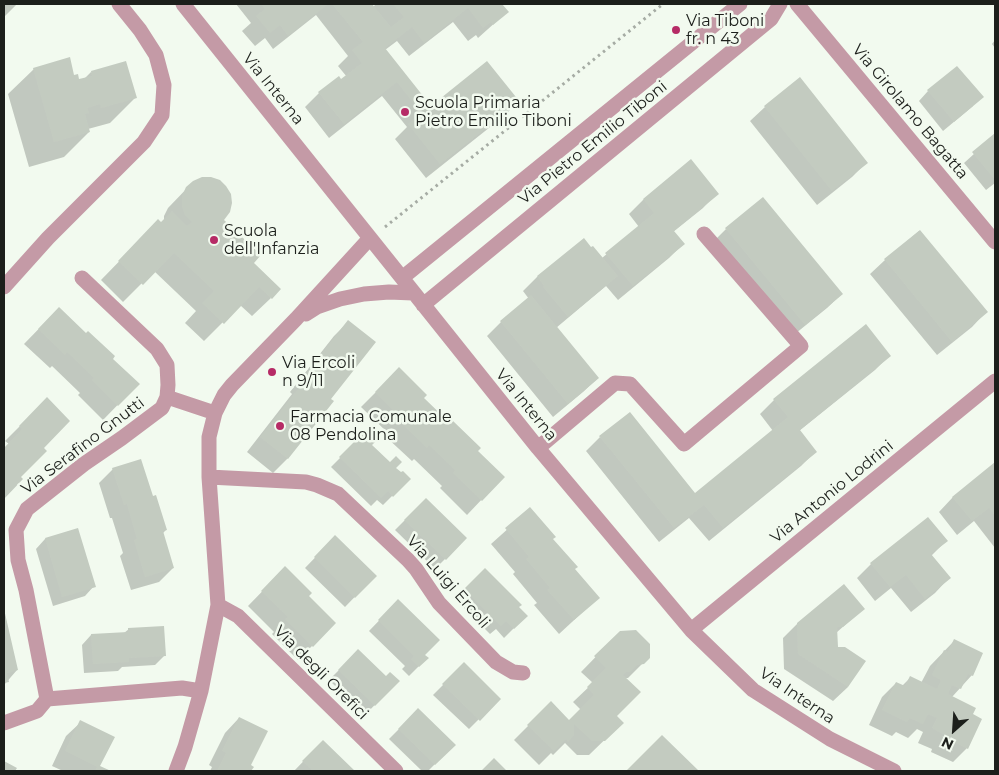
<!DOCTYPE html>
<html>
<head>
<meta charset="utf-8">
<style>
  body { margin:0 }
  #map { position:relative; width:999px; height:775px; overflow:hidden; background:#f2faef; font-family:Montserrat,sans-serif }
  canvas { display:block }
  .frame { position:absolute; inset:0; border:5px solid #1c1f1b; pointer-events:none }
  .north { position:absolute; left:929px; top:705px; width:50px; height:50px; -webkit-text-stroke:4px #f2faef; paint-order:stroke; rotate:206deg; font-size:14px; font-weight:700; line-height:20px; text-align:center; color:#1c1f1b }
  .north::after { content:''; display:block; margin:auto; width:18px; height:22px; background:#1c1f1b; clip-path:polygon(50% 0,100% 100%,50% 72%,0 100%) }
</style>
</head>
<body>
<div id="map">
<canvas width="999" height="775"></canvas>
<div class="frame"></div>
<div class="north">N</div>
</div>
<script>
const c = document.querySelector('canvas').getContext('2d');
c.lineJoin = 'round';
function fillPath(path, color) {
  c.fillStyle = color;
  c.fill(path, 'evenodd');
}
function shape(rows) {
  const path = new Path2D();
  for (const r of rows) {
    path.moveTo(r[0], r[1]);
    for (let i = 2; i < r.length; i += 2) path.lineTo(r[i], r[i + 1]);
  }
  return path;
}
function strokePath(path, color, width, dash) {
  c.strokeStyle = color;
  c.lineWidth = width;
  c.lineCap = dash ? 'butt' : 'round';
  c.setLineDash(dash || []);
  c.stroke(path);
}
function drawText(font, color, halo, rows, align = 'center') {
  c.font = font + ' Montserrat,sans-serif';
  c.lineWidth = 5;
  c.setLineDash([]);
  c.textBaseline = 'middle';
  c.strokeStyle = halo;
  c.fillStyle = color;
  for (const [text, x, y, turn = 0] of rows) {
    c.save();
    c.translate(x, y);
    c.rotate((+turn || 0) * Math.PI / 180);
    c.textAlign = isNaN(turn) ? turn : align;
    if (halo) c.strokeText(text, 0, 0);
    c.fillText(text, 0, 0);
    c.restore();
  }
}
fillPath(shape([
  [4,4,17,4,4,17],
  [236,4,371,4,373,7,376,4,501,4,507,12,478,38,476,35,468,41,453,22,409,56,397,41,385,50,431,107,518,102,504,116,426,178,395,139,407,127,382,96,329,138,305,107,319,93,347,77,338,66,348,56,316,15,273,49,265,38,255,46,242,31,251,23],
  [995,40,995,48,992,44],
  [34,69,74,77,78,81,84,79,91,72,135,98,110,123,88,129,89,132,64,157,29,167,8,94],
  [928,91,973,106,943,131,919,101],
  [765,107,866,163,852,177,817,205,750,121],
  [995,135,995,183,986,190,964,163],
  [691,161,717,193,703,208,673,232,683,244,669,258,618,300,606,286,556,328,598,378,583,392,553,417,487,336,501,322,529,299,523,291,537,277,584,239,591,249,602,258,639,227,629,214,643,200],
  [193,182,223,220,252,263,271,298,252,316,240,305,204,341,185,323,196,311,154,271,123,302,101,280,140,240,164,221,164,216,168,208],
  [726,229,842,294,827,308,790,338,712,243],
  [919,231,986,312,972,327,937,355,870,274,885,260],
  [59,308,138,384,103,420,78,395,80,393,52,366,50,368,24,344],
  [348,322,330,400,288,458,273,473,247,452,292,394,290,392,334,336],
  [889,356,875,370,799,431,815,452,801,466,709,541,689,518,659,542,586,451,600,437,695,495,773,431,760,414,774,400],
  [399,369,422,398,503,477,467,515,440,488,442,486,414,459,412,461,385,436,388,433,361,407],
  [47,399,42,448,19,477,21,479,4,497,4,449,9,444,5,441],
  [362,436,395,468,409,479,383,505,377,500,371,506,331,467],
  [995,463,995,548,974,521,957,535,939,512,953,497],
  [113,469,152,498,166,530,162,534,173,568,159,582,131,590,120,556,123,553,112,518,110,518,99,483],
  [426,499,466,538,435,569,395,530],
  [530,509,573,570,598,598,559,634,534,605,537,603,513,574,515,572,491,544],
  [77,530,94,586,85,596,53,606,36,549,45,539],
  [335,537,375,576,345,607,305,568],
  [946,541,931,556,949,578,935,593,911,612,891,588,875,601,857,578,871,564],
  [285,568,307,596,335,623,298,660,272,634,274,632,248,606],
  [485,570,526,616,504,638,496,629,490,634,455,599],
  [398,601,423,655,427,658,409,676,402,669,405,666,369,631],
  [863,609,836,633,836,648,848,687,833,701,784,669,783,638,798,623],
  [4,611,17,670,4,685],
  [129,629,165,655,155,665,122,667,118,671,84,673,82,645,91,635,124,633],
  [620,632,649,657,628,678,625,678,615,716,622,723,589,755,577,755,565,743,553,755,551,753,539,765,514,740,551,703,569,721,581,710,573,702,593,683,581,672],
  [954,641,972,675,952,697,971,715,967,748,953,762,931,752,932,749,918,743,923,732,917,729,908,738,896,732,892,736,869,725,882,697,896,683,902,686,910,678,921,683,930,666],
  [358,651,386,678,398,681,365,715,329,680],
  [464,664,499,699,469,729,433,695],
  [418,710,454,745,428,771,422,771,389,739],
  [239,718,249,766,252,767,250,771,210,771,212,767,209,765,225,733],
  [81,722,99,767,108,771,63,771,52,766,66,736],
  [662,736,697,771,627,771],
  [323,741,353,771,294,771]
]), '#0003');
fillPath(shape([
  [261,4,328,4,288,36,280,25,270,33,256,16,265,9],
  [332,4,372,4,391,27,404,17,393,4,502,4,509,12,493,25,491,22,483,28,468,8,424,43,412,27,385,48,431,106,487,61,520,102,440,164,408,124,421,113,397,82,344,124,318,92,339,76,341,79,362,63,352,50,363,42],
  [70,57,74,75,78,74,79,79,92,76,91,71,126,61,137,98,101,108,100,104,87,108,89,113,85,114,90,132,54,142,33,68],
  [957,66,984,97,954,122,927,90],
  [800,77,868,163,832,191,764,106],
  [995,133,995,180,972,152],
  [691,159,719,194,674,231,685,244,633,286,605,253,654,213,643,199],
  [202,177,211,177,220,180,226,186,231,194,232,203,230,212,224,220,261,255,254,263,281,289,272,299,259,287,224,324,202,303,214,291,174,253,143,285,118,261,158,219,161,222,172,211,187,226,192,222,185,215,182,206,182,196,186,187,193,181],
  [763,197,843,294,805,325,725,228],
  [920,230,988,312,952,342,884,259],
  [584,238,591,247,593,246,618,276,568,317,543,287,544,286,537,276],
  [531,295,599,378,568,404,500,321],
  [59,307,86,333,88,331,115,356,113,359,140,384,118,406,92,380,94,378,67,352,65,355,38,329],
  [348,320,376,342,331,399,334,401,288,459,260,437,306,379,303,377],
  [866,324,891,356,800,430,817,452,723,528,704,505,674,528,599,436,630,412,695,493,788,417,773,399],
  [399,367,427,395,424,398,451,424,453,421,481,448,478,451,505,477,482,501,453,473,455,470,429,445,427,448,399,421,401,418,375,392],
  [47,397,70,421,44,448,47,451,21,477,23,479,4,499,4,448,22,429,19,426],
  [370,429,379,438,372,445,390,462,396,456,402,462,396,468,401,472,403,471,411,479,393,497,388,491,381,498,339,457,362,434,363,436],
  [141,459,153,496,156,495,167,530,163,531,174,568,145,577,134,540,137,539,127,504,124,505,112,468],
  [995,462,995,516,989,508,972,521,952,497],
  [426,498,467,538,446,560,404,520],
  [530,507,556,537,553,539,578,567,575,569,600,598,574,620,547,590,550,588,526,559,529,557,505,528],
  [928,517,948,541,931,554,951,578,925,599,906,575,890,587,870,563],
  [78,528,96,587,62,597,45,538],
  [335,535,377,576,355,598,314,557],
  [285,566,312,593,309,596,336,623,313,647,285,619,288,617,261,591],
  [485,568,522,605,519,607,528,616,514,629,506,621,501,626,464,589],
  [844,584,865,609,843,627,837,627,838,647,845,647,866,661,848,687,798,654,797,623],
  [398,599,440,640,425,655,429,658,419,667,411,659,414,656,378,620],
  [4,609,18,670,7,673,9,682,4,683],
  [164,626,166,656,129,658,129,662,93,664,91,634,128,632,128,628],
  [636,630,650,644,650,658,644,664,637,665,630,672,626,672,623,675,641,692,617,716,624,723,605,741,592,741,574,724,574,735,568,742,566,739,554,751,527,725,551,701,569,720,594,695,587,687,606,668,594,656,620,631],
  [954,639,983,653,973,676,968,674,961,689,952,685,948,694,976,708,973,714,982,719,968,749,944,737,945,735,932,728,937,718,928,714,923,724,910,718,907,722,882,710,896,682,905,686,910,676,937,689,941,680,932,675,944,650,948,652],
  [358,649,386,676,390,672,400,681,375,706,338,670],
  [464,662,501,699,480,721,442,684],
  [418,708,456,745,435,765,398,729],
  [239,717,268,731,251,765,254,767,251,771,217,771,226,753,222,751],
  [80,720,115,737,100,766,111,771,95,771,97,767,65,751],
  [662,735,699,771,628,771,627,770],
  [323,740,355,771,313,771,302,761],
  [494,758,507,771,481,771],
  [4,761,17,768,15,771,4,771]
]), '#c3cbc0');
strokePath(shape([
  [385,227,663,4]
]), '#a6aca4', 3, [2.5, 4]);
strokePath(shape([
  [183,4,538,448,691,630,753,690,830,739,894,771],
  [797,4,995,242],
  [82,278,157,349,167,365,168,385,167,397,162,408,122,438,84,464,27,509,16,530,18,560,26,590,47,699,182,688,201,691],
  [402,278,740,4],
  [4,287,48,238,144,142,162,115,164,85,156,55,140,30,119,4],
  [423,305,771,19,780,4],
  [306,314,317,307,340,299,364,294,389,292,413,293],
  [167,397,215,413],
  [538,448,615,383,630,384,684,444,801,346,704,234],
  [209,477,306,482,317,485,338,494,408,560,416,569,439,603,496,662,513,672,523,673],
  [218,605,238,616,396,771],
  [691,630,995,381],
  [4,723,37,711,47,699],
  [176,771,185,747,201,691,218,605,209,477,209,437,215,413,224,395,232,385,296,319,370,238]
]), '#c49aa6', 15);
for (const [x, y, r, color] of [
  [676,30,5,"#b62b66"],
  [405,112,5,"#b62b66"],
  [214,240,5,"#b62b66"],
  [272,372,5,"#b62b66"],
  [280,426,5,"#b62b66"]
]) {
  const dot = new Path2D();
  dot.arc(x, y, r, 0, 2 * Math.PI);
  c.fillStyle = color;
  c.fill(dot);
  strokePath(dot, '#f2faef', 2);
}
drawText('16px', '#1c1f1b', '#f2faef', [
  ["Via Tiboni",686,21],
  ["fr. n 43",686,39],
  ["Scuola Primaria",415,103],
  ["Pietro Emilio Tiboni",415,121],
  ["Scuola",224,231],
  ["dell'Infanzia",224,249],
  ["Via Ercoli",282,363],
  ["n 9/11",282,381],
  ["Farmacia Comunale",290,417],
  ["08 Pendolina",290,435]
], 'left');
drawText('16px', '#1c1f1b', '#f2faef', [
  ["Via Interna",273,89,51],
  ["Via Girolamo Bagatta",910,112,50],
  ["Via Pietro Emilio Tiboni",593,143,-39],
  ["Via Interna",526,405,51],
  ["Via Serafino Gnutti",83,446,-37],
  ["Via Antonio Lodrini",832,492,-39],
  ["Via Luigi Ercoli",448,582,49],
  ["Via degli Orefici",321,673,45],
  ["Via Interna",797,696,34]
]);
</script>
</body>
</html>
